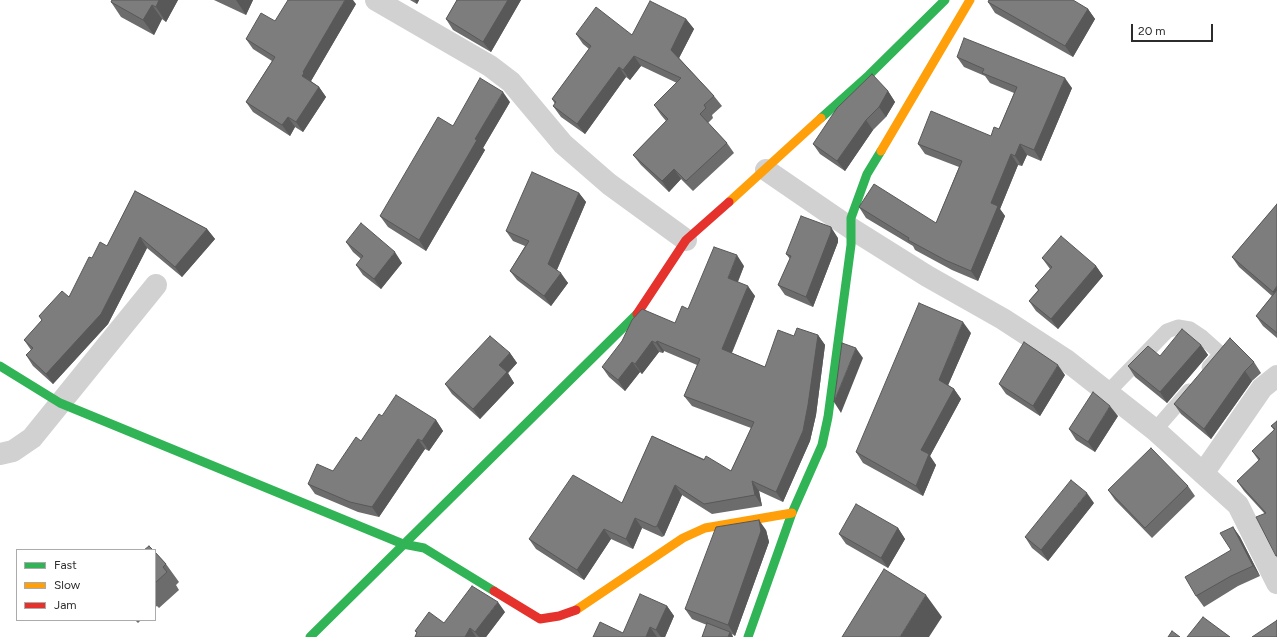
<!DOCTYPE html>
<html>
<head>
<meta charset="utf-8">
<style>
  body { margin:0 }
  #map { position:relative; width:1277px; height:637px; overflow:hidden; background:#fff; font-family:Figtree,sans-serif }
  canvas { display:block }
  .legend { position:absolute; left:16px; top:549px; width:140px; height:72px; box-sizing:border-box; background:#fff; border:1px solid #ababab; margin:0; padding:5px 7px; list-style:none; font-size:12px; color:#2c2c2c }
  .legend li { display:flex; align-items:center; gap:8px; height:20px }
  .legend b { width:20px; border:1px solid #ababab }
  .scale { position:absolute; left:1131px; top:24px; width:82px; height:18px; box-sizing:border-box; border:2px solid #2c2c2c; border-top:0; padding-left:5px; font-size:12px; line-height:14px; white-space:nowrap; color:#2c2c2c; -webkit-text-stroke:3px #fff; paint-order:stroke }
</style>
</head>
<body>
<div id="map">
<canvas width="1277" height="637"></canvas>
<ul class="legend">
<li><b style="height:5px;background:#30b455"></b>Fast</li>
<li><b style="height:5px;background:#ff9f0a"></b>Slow</li>
<li><b style="height:5px;background:#e5322d"></b>Jam</li>
</ul>
<div class="scale">20 m</div>
</div>
<script>
const c = document.querySelector('canvas').getContext('2d');
c.lineJoin = 'round';
function shape(rows) {
  const path = new Path2D();
  for (const r of rows) {
    path.moveTo(r[0], r[1]);
    for (let i = 2; i < r.length; i += 2) path.lineTo(r[i], r[i + 1]);
  }
  return path;
}
function strokePath(path, color, width, dash) {
  c.strokeStyle = color;
  c.lineWidth = width;
  c.lineCap = dash ? 'butt' : 'round';
  c.setLineDash(dash || []);
  c.stroke(path);
}
function fillPath(path, color) {
  c.fillStyle = color;
  c.fill(path, 'evenodd');
}
strokePath(shape([
  [1108,392,1167,331,1178,327,1190,329,1202,337,1221,354,1209,367],
  [1155,430,1189,391]
]), '#d1d1d1', 15);
strokePath(shape([
  [376,0,490,66,511,82,563,144,609,184,686,240],
  [766,170,852,229,927,276,1003,319,1066,360,1155,430,1238,505,1277,583],
  [0,454,13,451,32,438,156,285],
  [1204,472,1262,388,1277,376]
]), '#d1d1d1', 22);
strokePath(shape([
  [821,118,869,75,945,0],
  [0,366,60,403,403,544,424,548,494,591],
  [310,637,637,314],
  [748,637,792,513,822,445,828,417,851,245,851,218,867,174,881,151]
]), '#30b455', 9);
strokePath(shape([
  [881,151,970,0],
  [729,202,821,118],
  [576,610,683,538,705,528,792,513]
]), '#ff9f0a', 9);
strokePath(shape([
  [637,314,686,240,729,202],
  [494,591,540,619,559,616,576,610]
]), '#e5322d', 9);
fillPath(shape([
  [112,0,178,0,166,22,162,19,154,35,121,17,111,2],
  [214,0,253,0,246,15],
  [410,0,419,0,417,4],
  [457,0,521,0,491,52,453,30,446,19],
  [988,2,1088,9,1095,19,1073,57,995,13],
  [356,4,311,81,319,87,326,97,303,132,295,127,290,136,253,112,246,102,272,61,253,49,246,39,275,21],
  [686,19,694,29,679,58,714,96,722,106,712,115,713,118,708,123,727,143,734,153,693,191,681,179,669,192,641,165,633,155,666,121,661,115,654,105,677,83,641,66,630,80,626,77,585,134,561,117,553,106,555,104,552,99,589,49,583,44,576,34,632,35],
  [957,57,1072,88,1041,161,1027,155,1022,166,1018,165,1000,209,1005,216,978,281,952,270,915,250,913,246,866,218,859,207,936,223,959,167,925,154,918,144,991,136,999,129,1014,93,990,83,985,76,964,67],
  [888,91,895,102,886,117,873,130,845,171,820,154,813,144],
  [510,102,483,148,485,150,426,251,388,227,380,216,453,126],
  [135,191,207,229,215,239,182,277,147,248,108,324,53,384,33,366,26,355,31,350,24,340,42,320,39,316,69,297,92,258,107,246],
  [579,193,586,202,557,270,568,283,551,306,517,280,510,271,525,246,513,241,506,231],
  [1277,204,1277,338,1263,326,1256,316,1272,296,1239,267,1232,257],
  [838,238,838,242,813,307,785,295,778,285,790,259,786,254],
  [346,242,402,263,381,289,363,275,356,265,361,259,353,252],
  [1042,258,1096,266,1103,276,1058,329,1036,311,1029,301,1038,290,1035,286,1050,269],
  [744,266,738,282,755,296,732,353,765,367,794,336,818,335,825,345,816,415,810,441,783,502,759,491,762,506,712,514,682,495,664,536,662,537,642,528,633,549,611,539,584,580,536,549,529,539,622,503,652,436,731,471,751,428,692,406,684,396,697,365,664,351,663,353,659,352,642,374,640,372,625,391,609,377,602,367,675,323,688,309],
  [971,333,948,385,954,389,961,399,930,456,936,465,923,496,863,463,856,452],
  [1201,345,1208,355,1167,403,1135,377,1128,366],
  [510,353,517,363,508,373,514,383,480,419,452,394,445,384],
  [1254,362,1261,373,1252,381,1211,439,1181,414,1174,404],
  [1065,375,1040,416,1006,394,999,384],
  [382,416,436,420,443,431,429,451,425,449,379,517,358,512,315,494,308,484,333,471,361,441],
  [1118,416,1095,452,1076,440,1069,429],
  [1277,421,1277,558,1276,556,1265,514,1244,491,1237,481,1259,461,1252,451,1274,430,1271,426],
  [1188,486,1195,496,1152,538,1115,500,1108,490],
  [1094,503,1048,561,1032,548,1025,537],
  [1233,527,1240,537,1260,576,1238,586,1204,607,1196,596,1231,550],
  [898,528,905,539,888,568,846,544,839,534],
  [766,530,769,542,735,636,732,634,733,637,702,637,707,625,692,619,685,609],
  [155,552,166,564,179,582,176,585,179,590,159,608,157,606,155,607],
  [667,606,674,616,665,637,593,637,623,633],
  [505,612,486,637,415,637,417,633,415,631,444,623],
  [135,620,141,620,138,623]
]), '#6c6c6c');
fillPath(shape([
  [159,0,178,0,166,22,156,7],
  [236,0,253,0,246,15],
  [345,0,353,0,356,4,311,81,302,76,303,72],
  [415,0,419,0,417,4],
  [508,0,521,0,491,52,483,42],
  [152,5,162,19,154,35,143,20],
  [1088,9,1095,19,1073,57,1065,46],
  [686,19,694,29,678,60,671,50],
  [634,56,641,66,630,80,623,70],
  [619,67,626,77,585,134,577,124],
  [1065,78,1072,88,1041,161,1034,150],
  [319,87,326,97,303,132,296,122],
  [888,91,895,102,886,117,879,107],
  [503,92,510,102,483,148,485,150,426,251,419,240,475,139],
  [288,117,295,127,290,136,282,125],
  [866,120,873,130,845,171,837,161],
  [1020,144,1027,155,1022,166,1015,156],
  [1011,154,1018,165,1000,209,1005,216,978,281,971,271,991,203],
  [674,169,681,179,669,192,662,181],
  [579,193,586,202,555,274,548,264],
  [831,227,838,238,838,242,813,307,806,297],
  [207,229,215,239,182,277,175,267],
  [140,237,147,248,108,324,53,384,46,374],
  [395,252,402,263,381,289,374,279],
  [737,255,744,266,735,288,728,278],
  [1096,266,1103,276,1058,329,1051,319],
  [561,273,568,283,551,306,544,296],
  [748,286,755,296,729,359,722,349],
  [1277,286,1277,298,1273,292],
  [963,322,971,333,946,390,939,380],
  [818,335,825,345,816,415,810,441,783,502,776,492],
  [652,341,659,352,642,374,635,364],
  [657,341,664,351,663,353,656,343],
  [1201,345,1208,355,1167,403,1160,392],
  [856,348,863,358,841,413,834,402],
  [510,353,517,363,508,373,514,383,480,419,473,409,499,365],
  [632,362,640,372,625,391,618,380],
  [1058,365,1065,375,1040,416,1033,406],
  [1245,371,1252,381,1211,439,1204,429],
  [954,389,961,399,930,456,936,465,923,496,916,486,921,450],
  [1110,406,1118,416,1095,452,1088,442],
  [436,420,443,431,429,451,422,441],
  [418,439,425,449,379,517,372,507],
  [752,481,759,491,762,506,755,495],
  [675,485,682,495,664,536,657,526],
  [1087,493,1094,503,1048,561,1041,550],
  [635,518,642,528,633,549,626,539],
  [759,520,766,530,769,542,735,636,728,625],
  [1233,527,1240,537,1260,576,1253,566],
  [898,528,905,539,888,568,881,558],
  [604,529,611,539,584,580,577,570],
  [926,595,942,617,929,637,900,637],
  [498,602,505,612,486,637,479,637,475,632],
  [667,606,674,616,665,637,661,637,656,630],
  [650,627,657,637,646,637],
  [470,628,476,637,465,637],
  [730,632,733,637,728,637]
]), '#585858');
const building = shape([
  [112,0,159,0,156,7,152,5,143,20,111,2,112,0],
  [288,0,345,0,303,72,304,73,302,76,319,87,296,122,288,117,282,125,246,102,275,57,246,39,261,13,275,21,288,0],
  [457,0,508,0,483,42,446,19,457,0],
  [989,0,1073,0,1088,9,1065,46,988,2,989,0],
  [650,1,686,19,671,50,714,96,704,105,706,108,700,114,727,143,686,181,674,169,662,181,633,155,668,119,654,105,681,78,634,56,623,70,619,67,577,124,553,106,556,102,552,99,591,46,576,34,596,7,632,35,650,1],
  [964,38,1065,78,1034,150,1020,144,1015,156,1011,154,991,203,998,206,971,271,945,260,908,240,909,238,859,207,874,184,936,223,962,161,918,144,931,111,991,136,994,127,999,129,1017,87,982,73,984,69,957,57,964,38],
  [872,74,888,91,879,107,866,120,837,161,813,144,837,108,872,74],
  [480,78,503,92,475,139,477,140,419,240,380,216,438,117,453,126,480,78],
  [532,172,579,193,548,264,561,273,544,296,510,271,529,241,506,231,532,172],
  [135,191,207,229,175,267,140,237,101,314,46,374,26,355,33,348,24,340,42,320,39,316,62,291,69,297,89,257,92,258,100,242,107,246,135,191],
  [1277,204,1277,286,1273,292,1232,257,1277,204],
  [801,216,831,227,831,232,806,297,778,285,791,256,786,254,801,216],
  [361,223,395,252,374,279,356,265,363,256,346,242,361,223],
  [1061,236,1096,266,1051,319,1029,301,1039,290,1035,286,1052,267,1042,258,1061,236],
  [714,247,737,255,728,278,748,286,722,349,765,367,778,330,794,336,797,328,818,335,808,405,803,431,776,492,752,481,755,495,704,504,675,485,657,526,655,527,635,518,626,539,604,529,577,570,529,539,573,475,622,503,652,436,704,460,706,456,731,471,754,422,684,396,700,359,657,341,656,343,652,341,635,364,632,362,618,380,602,367,622,341,632,320,642,309,675,323,682,306,688,309,714,247],
  [1277,290,1277,333,1256,316,1277,290],
  [919,303,963,322,939,380,954,389,921,450,929,454,916,486,856,452,919,303],
  [1182,329,1201,345,1160,392,1128,366,1148,346,1160,356,1182,329],
  [490,336,510,353,499,365,507,372,473,409,445,384,490,336],
  [1230,338,1254,362,1245,371,1204,429,1174,404,1230,338],
  [1024,342,1058,365,1033,406,999,384,1024,342],
  [842,343,856,348,834,402,842,343],
  [1093,392,1110,406,1088,442,1069,429,1093,392],
  [396,395,436,420,422,441,418,439,372,507,350,502,308,484,317,464,333,471,356,437,361,441,379,414,382,416,396,395],
  [1277,421,1277,555,1276,556,1256,517,1266,513,1237,481,1260,459,1252,451,1275,429,1271,426,1277,421],
  [1151,448,1188,486,1145,528,1108,490,1151,448],
  [1071,480,1087,493,1041,550,1025,537,1071,480],
  [856,504,898,528,881,558,839,534,856,504],
  [759,520,761,531,728,625,685,609,716,527,759,520],
  [1233,527,1253,566,1231,576,1196,596,1185,577,1231,550,1220,533,1233,527],
  [149,546,153,550,144,550,149,546],
  [155,552,166,564,163,567,167,572,155,583,155,552],
  [884,569,926,595,900,637,842,637,884,569],
  [472,586,498,602,475,632,470,628,465,637,415,637,417,632,415,631,429,612,444,623,472,586],
  [640,594,667,606,656,630,650,627,646,637,593,637,600,622,623,633,640,594],
  [1203,617,1230,637,1187,637,1203,617],
  [1277,620,1277,637,1252,637,1276,621,1277,620],
  [707,623,730,632,728,637,702,637,707,623],
  [1172,631,1180,637,1168,637,1172,631]
]);
fillPath(building, '#7d7d7d');
strokePath(building, '#585858', 1);
</script>
</body>
</html>
